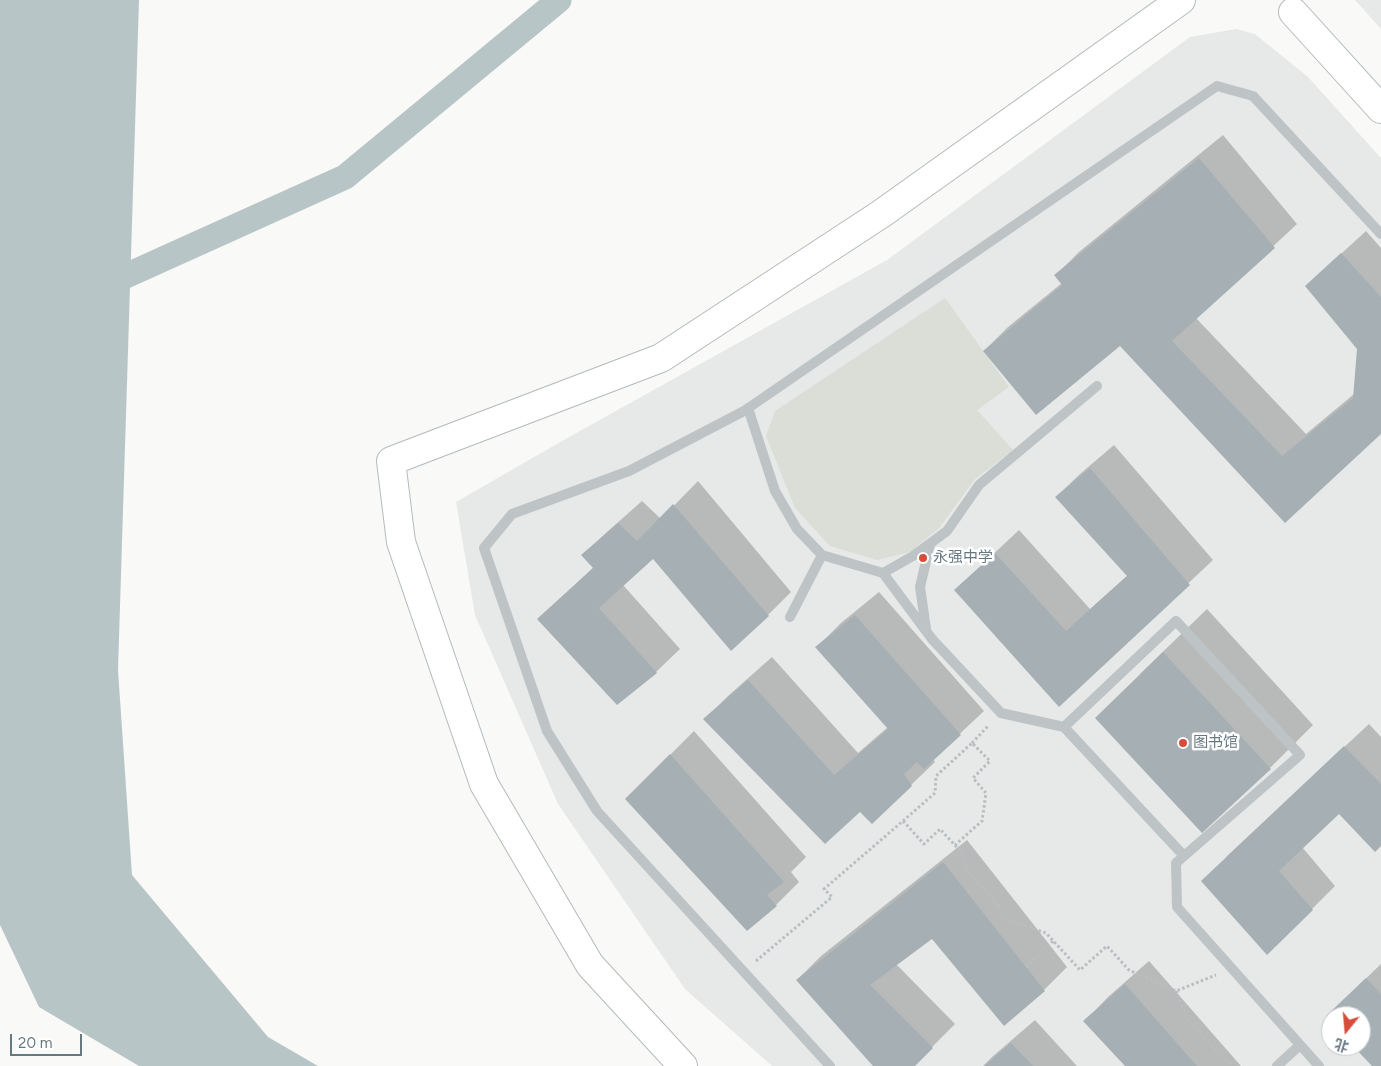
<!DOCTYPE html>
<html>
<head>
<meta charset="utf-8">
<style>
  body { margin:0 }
  #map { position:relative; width:1381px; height:1066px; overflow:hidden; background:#f9f9f7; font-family:Figtree,"Noto Sans SC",sans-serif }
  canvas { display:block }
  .north { position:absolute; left:1321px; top:1006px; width:50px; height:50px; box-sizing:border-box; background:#fff; border:1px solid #c2c9cc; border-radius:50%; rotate:197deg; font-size:14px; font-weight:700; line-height:20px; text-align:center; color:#667880 }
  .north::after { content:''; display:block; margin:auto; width:18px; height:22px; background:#d64d3a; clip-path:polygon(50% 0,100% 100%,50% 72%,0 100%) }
  .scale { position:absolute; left:10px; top:1034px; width:72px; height:22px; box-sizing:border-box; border:2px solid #667880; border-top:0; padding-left:6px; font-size:15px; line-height:18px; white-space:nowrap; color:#667880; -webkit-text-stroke:4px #fff; paint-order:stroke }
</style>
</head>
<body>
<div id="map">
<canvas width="1381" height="1066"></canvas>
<div class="north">北</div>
<div class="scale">20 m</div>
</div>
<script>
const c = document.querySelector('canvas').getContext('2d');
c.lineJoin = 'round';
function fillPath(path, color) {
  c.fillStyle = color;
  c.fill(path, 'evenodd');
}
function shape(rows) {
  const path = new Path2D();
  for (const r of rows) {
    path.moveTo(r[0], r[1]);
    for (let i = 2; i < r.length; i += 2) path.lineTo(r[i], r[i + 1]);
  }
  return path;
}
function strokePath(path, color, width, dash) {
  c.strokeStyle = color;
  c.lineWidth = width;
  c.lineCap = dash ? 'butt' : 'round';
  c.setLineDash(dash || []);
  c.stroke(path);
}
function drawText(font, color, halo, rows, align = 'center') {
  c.font = font + ' Figtree,"Noto Sans SC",sans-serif';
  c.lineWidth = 5;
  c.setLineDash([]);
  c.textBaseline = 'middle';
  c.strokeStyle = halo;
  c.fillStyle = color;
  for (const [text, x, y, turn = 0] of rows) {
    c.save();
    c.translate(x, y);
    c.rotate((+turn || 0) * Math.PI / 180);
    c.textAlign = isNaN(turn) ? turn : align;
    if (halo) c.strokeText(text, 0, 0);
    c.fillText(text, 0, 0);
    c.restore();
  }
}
fillPath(shape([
  [1355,0,1381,0,1381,29],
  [1236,29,1255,34,1308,77,1381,158,1381,1066,772,1066,685,989,558,804,475,615,456,502,562,441,887,260,1190,37],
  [1331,1016,1361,1016,1361,1046,1331,1046]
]), '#e7e9e8');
fillPath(shape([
  [945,298,1009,387,977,410,1013,450,975,479,939,528,910,552,877,560,830,546,795,508,766,436,775,411]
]), '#daded6');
fillPath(shape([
  [0,0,139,0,118,670,132,875,268,1037,318,1066,139,1066,39,1007,0,925]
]), '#b8c5c7');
fillPath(shape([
  [1223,135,1297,224,1196,318,1306,434,1354,394,1358,349,1306,286,1366,231,1381,248,1381,433,1285,521,1120,344,984,351,1008,327,1062,283,1056,275,1079,252],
  [1114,445,1213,560,1059,705,955,590,1019,530,1090,609,1128,575,1056,497,1080,474],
  [698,481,791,592,768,615,653,557,623,585,680,649,656,672,617,703,538,620,594,567,583,555,607,532,642,501,661,519],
  [879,592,984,711,933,759,935,762,911,785,860,810,705,719,728,696,772,657,858,753,888,727,817,647,841,623],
  [1207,609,1313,725,1270,768,1140,674],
  [1369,724,1381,737,1381,844,1339,813,1302,847,1335,886,1267,954,1226,857],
  [694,731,806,857,791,872,799,882,776,905,626,799],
  [967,840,1067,967,1044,990,932,937,896,964,955,1024,913,1066,875,1066,797,980,821,956],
  [1149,961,1241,1066,1127,1066,1085,1021,1108,997],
  [1381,964,1381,1066,1374,1066,1355,1046,1361,1046,1361,1016,1331,1016,1331,1020,1327,1016],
  [1035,1020,1077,1066,983,1066,992,1057]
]), '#0003');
strokePath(shape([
  [99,288,345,177,559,0]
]), '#b8c5c7', 25);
fillPath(shape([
  [1199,158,1275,248,1172,341,1282,456,1353,398,1357,349,1305,286,1341,253,1381,297,1381,434,1285,523,1120,346,1036,415,983,351,1062,285,1054,275],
  [1090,468,1190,585,1059,707,954,590,995,553,1066,631,1127,576,1055,497],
  [673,504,769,616,731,651,653,559,599,608,657,673,617,705,537,619,593,568,581,555,618,523,637,541],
  [855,615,961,735,924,769,917,762,904,774,912,786,872,824,860,812,825,844,703,719,748,680,834,775,888,729,815,647],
  [1163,652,1271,769,1202,833,1095,718],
  [1344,746,1381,784,1381,846,1375,852,1339,814,1279,871,1313,910,1267,955,1201,881],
  [670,754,784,882,767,895,777,906,747,931,625,799],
  [943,862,1045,991,1004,1026,932,939,870,985,933,1048,915,1066,873,1066,796,980],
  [1366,978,1381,994,1381,1066,1372,1066,1353,1046,1361,1046,1361,1016,1331,1016,1331,1022,1326,1016],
  [1125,984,1197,1066,1125,1066,1083,1021],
  [1011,1043,1033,1066,984,1066]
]), '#a6b0b4');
const secondary = shape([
  [1293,12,1381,109],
  [683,1066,590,965,484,784,401,542,391,461,661,358,881,214,1181,0]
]);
strokePath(secondary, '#b3babd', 30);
strokePath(shape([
  [972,743,989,725],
  [903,821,935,793,936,776,972,743,990,761,973,778,986,793,982,821,955,845],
  [756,961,832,897,824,889,903,821,924,844,940,829,964,855,967,870,1013,922,1046,933,1080,970,1107,946,1129,970,1176,991,1216,975],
  [1026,967,1053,941],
  [1176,991,1187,1018,1210,1045,1233,1066]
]), '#b9bdbf', 3, [2.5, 2.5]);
strokePath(shape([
  [748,408,775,491,797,529,822,555],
  [883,573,913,556,947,531,979,485,1097,386],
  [790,617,822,555,883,573,932,639,1001,713,1064,727,1184,856],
  [926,629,920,587,930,544],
  [1064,727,1176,621,1300,755,1176,863,1177,907,1319,1066],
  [830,1066,597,811,547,731,484,548,512,514,629,471,744,411,1217,86,1253,96,1381,234],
  [1277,1066,1300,1045]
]), '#bec4c6', 10);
strokePath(secondary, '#fff', 28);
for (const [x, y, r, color] of [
  [923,558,5,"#d64d3a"],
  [1183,743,5,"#d64d3a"]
]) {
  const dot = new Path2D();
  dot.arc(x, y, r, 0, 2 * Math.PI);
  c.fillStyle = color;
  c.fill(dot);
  strokePath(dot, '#fff', 2);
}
drawText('15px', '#667880', '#fff', [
  ["永强中学",933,558],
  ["图书馆",1193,743]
], 'left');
</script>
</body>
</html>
